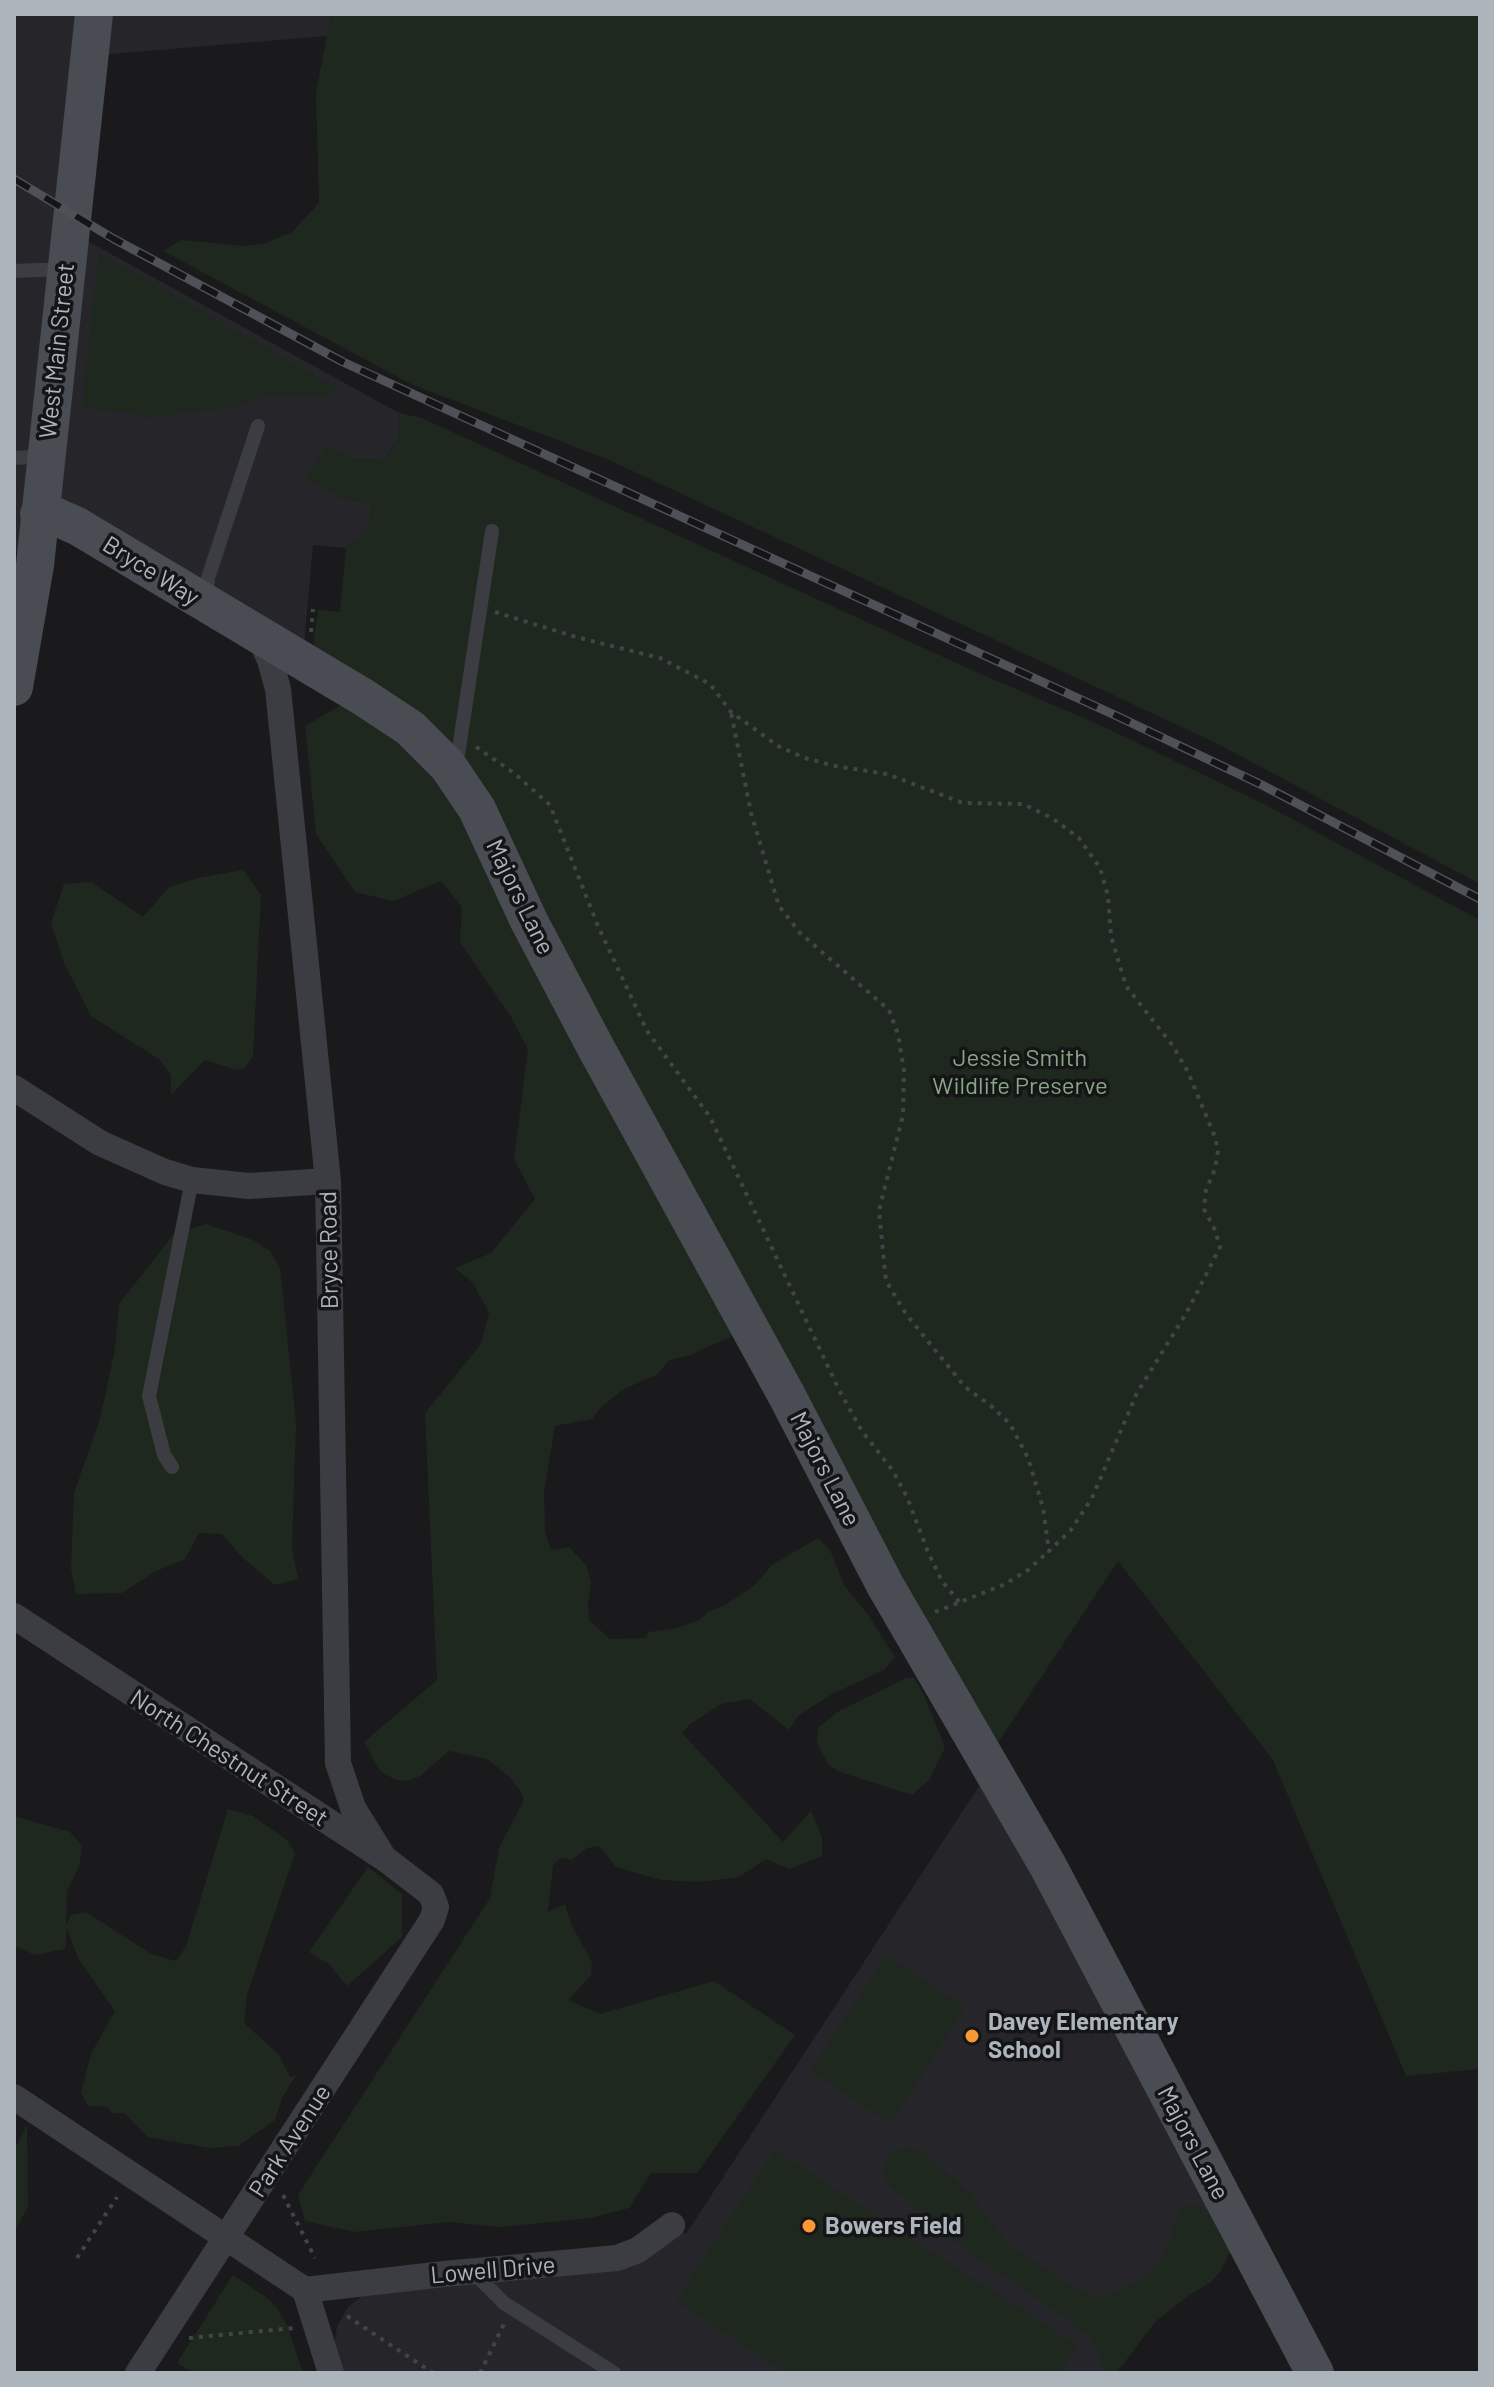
<!DOCTYPE html>
<html>
<head>
<meta charset="utf-8">
<style>
  body { margin:0 }
  #map { position:relative; width:1494px; height:2387px; overflow:hidden; background:#1a1a1c; font-family:Barlow,sans-serif }
  canvas { display:block }
  .frame { position:absolute; inset:0; border:16px solid #acb4bc; pointer-events:none }
</style>
</head>
<body>
<div id="map">
<canvas width="1494" height="2387"></canvas>
<div class="frame"></div>
</div>
<script>
const c = document.querySelector('canvas').getContext('2d');
c.lineJoin = 'round';
function fillPath(path, color) {
  c.fillStyle = color;
  c.fill(path, 'evenodd');
}
function shape(rows) {
  const path = new Path2D();
  for (const r of rows) {
    path.moveTo(r[0], r[1]);
    for (let i = 2; i < r.length; i += 2) path.lineTo(r[i], r[i + 1]);
  }
  return path;
}
function strokePath(path, color, width, dash) {
  c.strokeStyle = color;
  c.lineWidth = width;
  c.lineCap = dash ? 'butt' : 'round';
  c.setLineDash(dash || []);
  c.stroke(path);
}
function drawText(font, color, halo, rows, align = 'center') {
  c.font = font + ' Barlow,sans-serif';
  c.lineWidth = 7;
  c.setLineDash([]);
  c.textBaseline = 'middle';
  c.strokeStyle = halo;
  c.fillStyle = color;
  for (const [text, x, y, turn = 0] of rows) {
    c.save();
    c.translate(x, y);
    c.rotate((+turn || 0) * Math.PI / 180);
    c.textAlign = isNaN(turn) ? turn : align;
    if (halo) c.strokeText(text, 0, 0);
    c.fillText(text, 0, 0);
    c.restore();
  }
}
fillPath(shape([
  [14,14,94,14,35,561,14,551],
  [105,14,331,14,328,36,99,55],
  [78,232,91,243,399,413,400,436,384,460,352,459,326,446,339,497,372,504,369,523,359,538,346,548,313,545,303,656,45,510],
  [985,1777,1220,2211,1111,2373,348,2373,343,2370,334,2347,337,2326,348,2307,365,2294,494,2282,679,2231,686,2234]
]), '#26262a');
fillPath(shape([
  [331,14,1480,14,1480,884,1216,743,607,459,413,385,163,251,181,240,244,246,263,244,292,232,319,203,316,93],
  [99,253,337,388,329,396,307,398,267,396,233,407,146,418,139,414,92,409,82,405],
  [399,413,422,418,965,667,1100,725,1264,804,1480,920,1480,2069,1406,2076,1273,1760,1118,1561,993,1750,596,1018,511,843,312,652,318,610,340,612,346,548,359,538,369,523,372,504,339,497,304,478,326,446,352,459,384,460,400,436],
  [353,698,442,774,741,1332,688,1356,669,1360,658,1374,622,1390,600,1408,592,1419,555,1426,544,1491,545,1532,551,1550,569,1547,587,1566,591,1584,588,1602,589,1620,610,1639,646,1638,649,1632,677,1628,701,1619,708,1612,725,1605,754,1586,772,1565,818,1538,830,1550,844,1585,869,1616,895,1657,884,1670,834,1693,799,1715,789,1730,750,1699,721,1704,689,1725,682,1733,783,1842,811,1811,822,1838,822,1856,789,1869,766,1859,739,1877,699,1882,661,1880,616,1867,599,1846,587,1848,572,1860,560,1858,553,1865,548,1912,565,1904,571,1924,592,1962,591,1975,568,2000,600,2014,714,1981,795,2035,697,2173,651,2173,629,2208,590,2218,500,2227,449,2222,354,2232,305,2221,298,2195,490,1898,499,1848,524,1800,521,1792,510,1777,487,1759,449,1751,420,1776,407,1781,396,1780,380,1771,364,1742,437,1680,425,1413,481,1344,489,1313,473,1283,455,1268,491,1253,535,1199,514,1159,528,1049,511,1017,460,942,462,907,441,881,393,901,355,892,316,834,305,726],
  [243,870,261,895,253,1056,244,1068,237,1070,205,1060,171,1095,171,1075,159,1059,91,1016,64,963,51,923,64,884,91,882,143,917,169,887,198,878],
  [206,1224,253,1240,270,1251,280,1268,296,1423,292,1547,298,1579,275,1585,242,1557,222,1534,199,1533,185,1559,154,1572,122,1593,76,1594,71,1570,74,1493,100,1419,115,1349,119,1304,174,1234],
  [906,1678,914,1678,924,1695,945,1747,929,1780,912,1795,840,1772,828,1764,817,1743,818,1728,837,1712],
  [228,1809,253,1816,288,1841,295,1853,247,1995,244,2023,279,2055,290,2077,296,2075,282,2098,275,2120,238,2146,209,2148,148,2137,124,2113,112,2113,107,2107,88,2106,81,2092,91,2054,115,2011,78,1958,67,1928,65,1949,35,1955,14,1946,14,1816,70,1832,82,1846,79,1867,67,1891,66,1924,71,1915,86,1912,151,1954,176,1961,186,1946],
  [368,1867,402,1894,402,1937,347,1986,329,1964,309,1952],
  [886,1955,966,2007,891,2124,810,2071],
  [27,2125,28,2207,14,2232,14,2150],
  [910,2148,926,2153,971,2194,1006,2242,1070,2285,1091,2295,1108,2296,1144,2277,1164,2254,1179,2209,1190,2205,1201,2207,1210,2213,1232,2248,1220,2272,1211,2282,1185,2298,1155,2322,1118,2371,1106,2371,1102,2367,1097,2346,1086,2333,956,2243,887,2184,884,2168,891,2153,894,2150],
  [775,2150,1078,2346,1061,2373,787,2373,676,2301],
  [233,2275,269,2299,277,2308,287,2325,303,2373,193,2373,177,2363]
]), '#1f281f');
strokePath(shape([
  [495,612,576,637,660,658,710,684,731,712,778,746,805,758,835,766,887,774,963,803,1023,804,1052,818,1079,838,1100,868,1108,896,1111,936,1126,986,1173,1046,1188,1072,1215,1137,1218,1151,1215,1169,1206,1190,1204,1209,1215,1230,1220,1247,1187,1312,1137,1393,1092,1498,1071,1530,1049,1551,1043,1508,1028,1458,1010,1424,990,1405,965,1387,906,1314,886,1281,879,1211,903,1115,904,1071,898,1034,889,1010,800,933,779,906,751,813,731,712],
  [311,632,313,609],
  [476,747,514,773,550,805,598,926,647,1031,710,1117,840,1392,862,1431,893,1471,907,1497,928,1552,942,1581,960,1603],
  [935,1612,1003,1585,1028,1570,1049,1551],
  [283,2195,315,2258],
  [77,2258,117,2197],
  [347,2316,433,2373],
  [189,2338,294,2328],
  [480,2373,505,2322]
]), '#414449', 4, [4, 6]);
strokePath(shape([
  [14,271,66,269],
  [14,458,46,456],
  [206,600,208,578,258,426],
  [456,768,492,531],
  [172,1467,164,1455,149,1396,192,1180],
  [473,2272,504,2303,614,2373]
]), '#3b3d42', 14);
strokePath(shape([
  [259,636,270,660,278,689,328,1181,338,1763,353,1808,384,1858],
  [14,1088,100,1143,165,1172,192,1180,249,1186,328,1181],
  [14,1616,384,1858,431,1894,436,1907,432,1920,138,2373],
  [14,2097,305,2290,331,2373],
  [305,2290,444,2274,617,2258,638,2250,672,2225]
]), '#3b3d42', 26);
strokePath(shape([
  [39,514,52,515,77,526,363,697,410,728,448,766,477,809,529,921,596,1048,787,1396,885,1585,1048,1866,1315,2373],
  [14,687,35,565,94,14]
]), '#494c52', 38);
const rail = shape([
  [14,179,114,239,343,362,1119,717,1262,785,1480,899]
]);
strokePath(rail, '#4e5157', 9);
strokePath(rail, '#151518', 6, [18]);
for (const [x, y, r, color] of [
  [972,2036,8,"#fb9833"],
  [809,2226,8,"#fb9833"]
]) {
  const dot = new Path2D();
  dot.arc(x, y, r, 0, 2 * Math.PI);
  c.fillStyle = color;
  c.fill(dot);
  strokePath(dot, '#151518', 3);
}
drawText('24px', '#acb4bc', '#151518', [
  ["West Main Street",57,351,-84],
  ["Bryce Way",151,571,32],
  ["Majors Lane",520,897,64],
  ["Bryce Road",329,1250,-91],
  ["Majors Lane",825,1469,63],
  ["North Chestnut Street",229,1758,33],
  ["Park Avenue",290,2141,-57],
  ["Majors Lane",1193,2143,62],
  ["Lowell Drive",493,2270,-5]
]);
drawText('24px', '#86a882', '#151518', [
  ["Jessie Smith",1020,1058],
  ["Wildlife Preserve",1020,1086]
]);
drawText('bold 24px', '#acb4bc', '#151518', [
  ["Davey Elementary",988,2022],
  ["School",988,2050],
  ["Bowers Field",825,2226]
], 'left');
</script>
</body>
</html>
